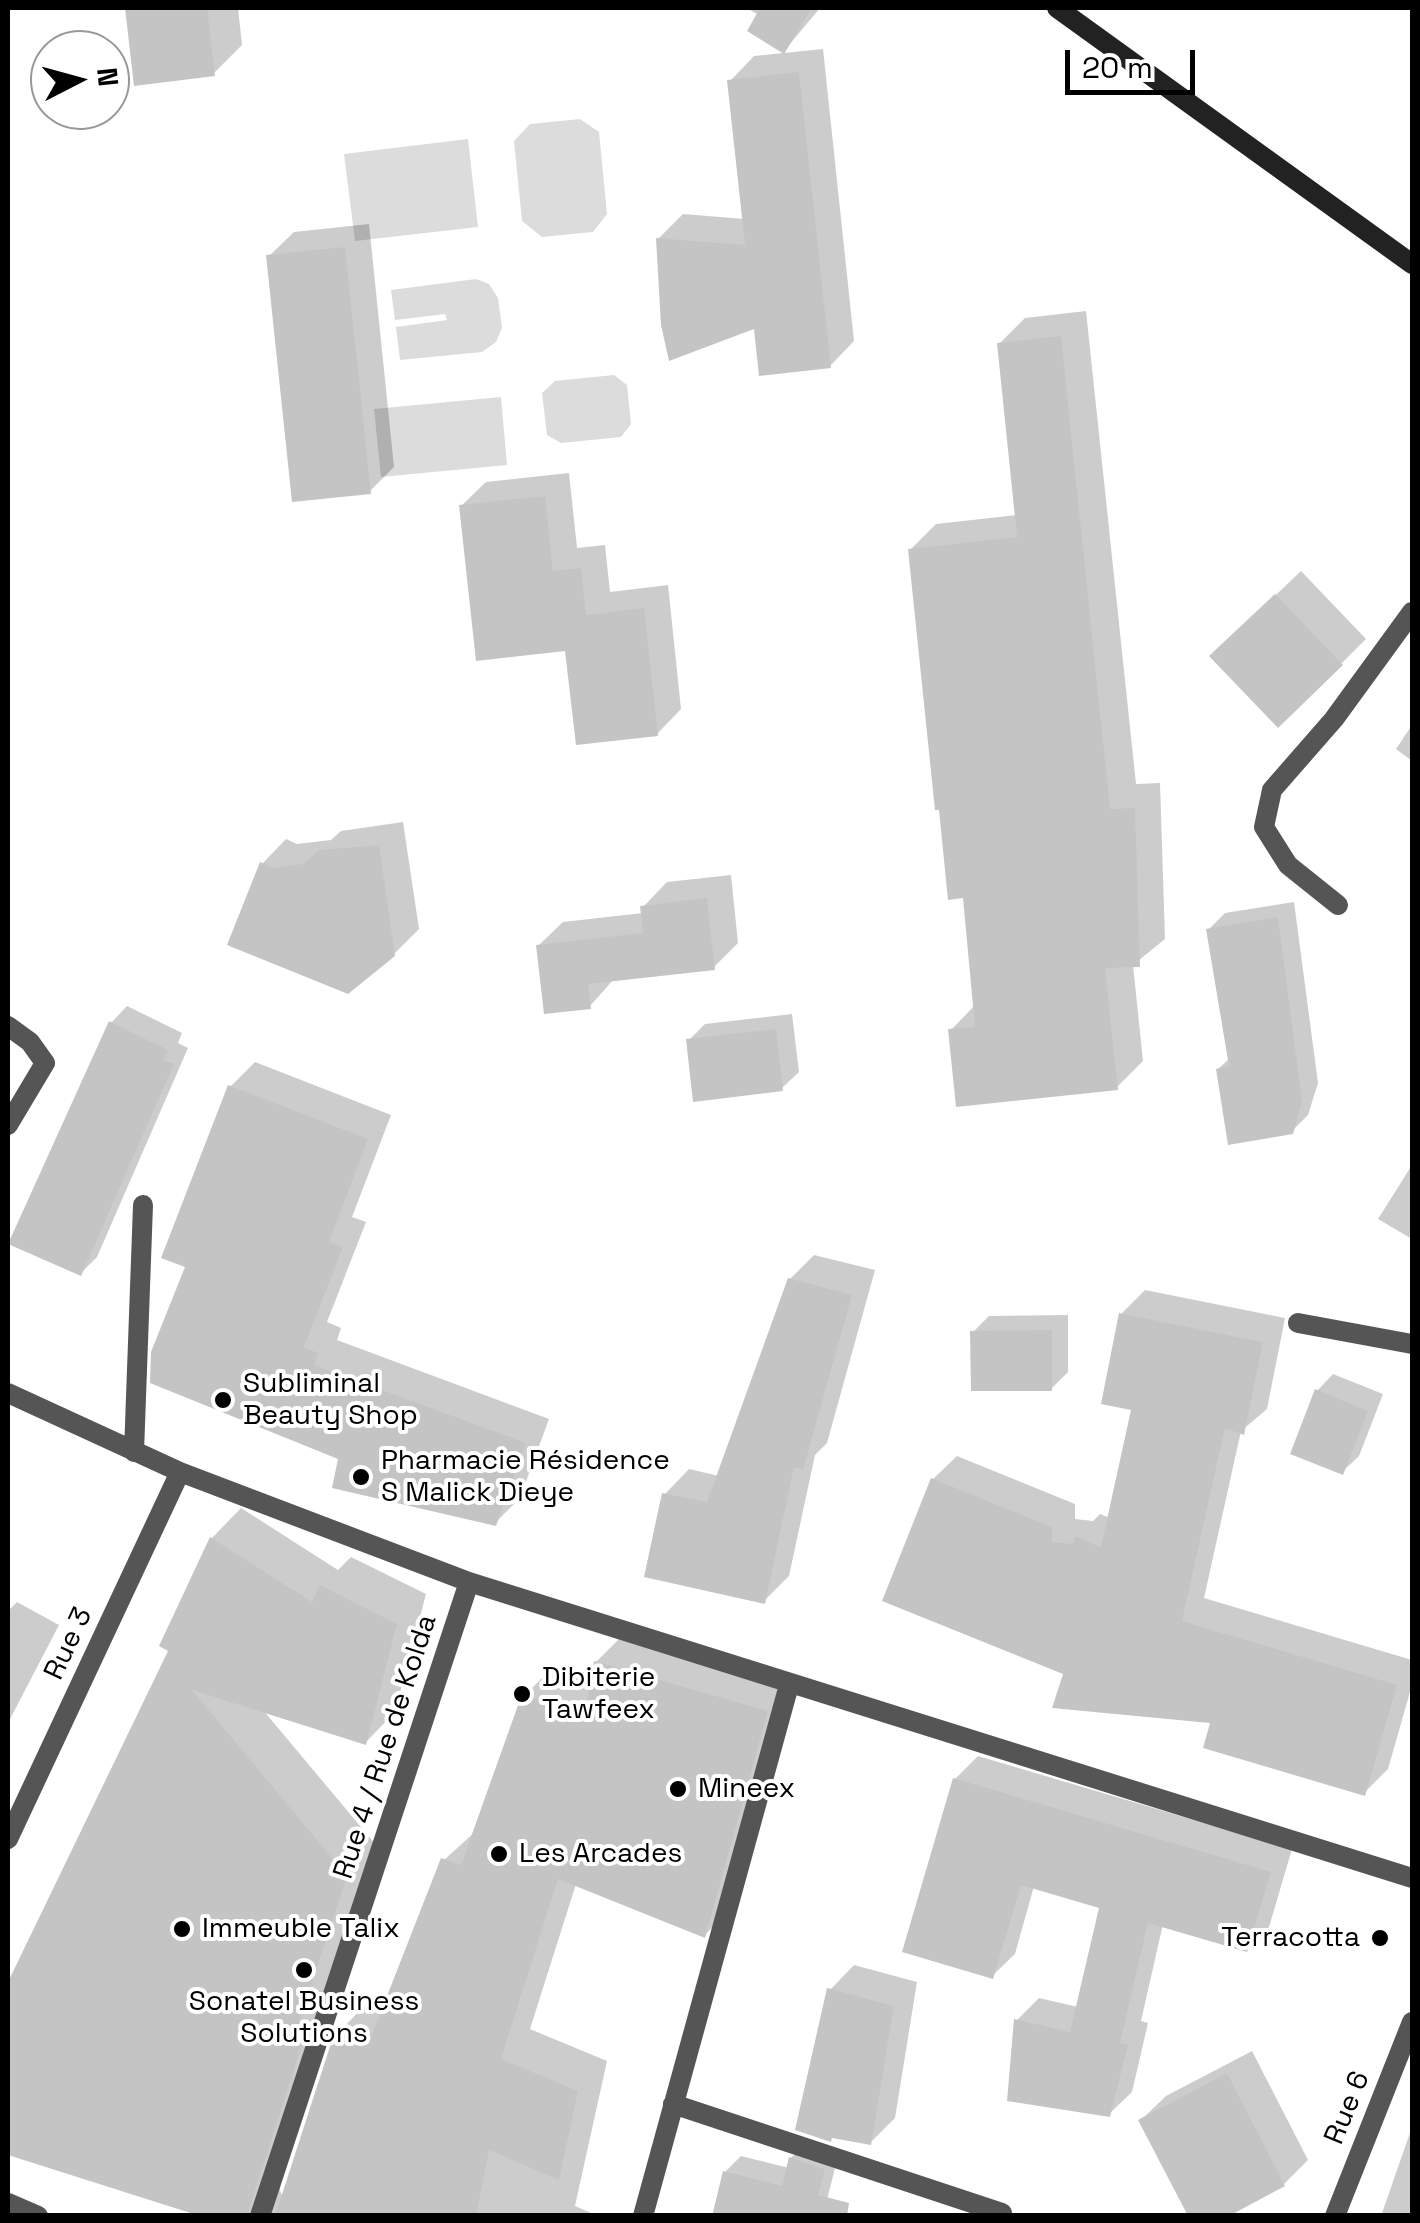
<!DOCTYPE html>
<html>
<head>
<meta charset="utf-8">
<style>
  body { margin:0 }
  #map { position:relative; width:1420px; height:2223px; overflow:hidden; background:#fff; font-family:"Space Grotesk",sans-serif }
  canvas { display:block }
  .frame { position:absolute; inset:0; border:10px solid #000; pointer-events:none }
  .north { position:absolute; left:30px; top:30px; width:100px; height:100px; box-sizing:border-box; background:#fff; border:2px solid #999; border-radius:50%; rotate:84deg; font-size:28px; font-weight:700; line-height:40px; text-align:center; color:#000 }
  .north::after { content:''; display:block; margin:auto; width:35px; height:45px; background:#000; clip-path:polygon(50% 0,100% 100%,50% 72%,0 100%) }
  .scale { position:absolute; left:1065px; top:50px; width:130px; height:45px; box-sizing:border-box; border:5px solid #000; border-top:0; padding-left:12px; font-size:30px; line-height:35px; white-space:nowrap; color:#000; -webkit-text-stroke:8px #fff; paint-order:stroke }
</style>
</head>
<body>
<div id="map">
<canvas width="1420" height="2223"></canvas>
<div class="frame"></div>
<div class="north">N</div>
<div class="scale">20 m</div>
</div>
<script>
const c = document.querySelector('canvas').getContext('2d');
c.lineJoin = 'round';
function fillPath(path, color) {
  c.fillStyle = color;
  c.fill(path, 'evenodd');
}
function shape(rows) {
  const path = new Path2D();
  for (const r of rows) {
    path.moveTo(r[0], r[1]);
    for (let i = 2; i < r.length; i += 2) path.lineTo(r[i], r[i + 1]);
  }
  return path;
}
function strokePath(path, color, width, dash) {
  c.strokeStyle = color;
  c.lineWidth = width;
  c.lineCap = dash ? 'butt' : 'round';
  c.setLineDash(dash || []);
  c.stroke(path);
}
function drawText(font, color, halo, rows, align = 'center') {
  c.font = font + ' "Space Grotesk",sans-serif';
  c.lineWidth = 8;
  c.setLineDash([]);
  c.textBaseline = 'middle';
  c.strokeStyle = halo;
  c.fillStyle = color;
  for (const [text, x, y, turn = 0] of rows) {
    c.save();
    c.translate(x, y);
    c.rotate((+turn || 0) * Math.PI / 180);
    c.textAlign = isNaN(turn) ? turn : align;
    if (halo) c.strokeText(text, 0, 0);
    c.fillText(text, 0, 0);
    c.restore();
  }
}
fillPath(shape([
  [580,119,599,132,607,214,593,232,542,237,522,221,514,141,530,124],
  [468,139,478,227,355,241,344,154],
  [476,279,489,284,498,298,502,328,496,342,482,352,400,360,396,327,447,320,445,314,395,320,391,290],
  [614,375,627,385,631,424,621,437,561,443,547,435,542,393,555,381],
  [501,397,507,465,381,477,374,409]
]), '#dcdcdc');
fillPath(shape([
  [128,8,238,8,242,45,214,73,136,83],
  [746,8,820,8,784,51,759,15],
  [823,49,854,341,830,366,756,325,658,239,683,214,745,219,730,81,754,56],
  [369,224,394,467,370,491,269,256,294,232],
  [1086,311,1136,784,1160,783,1165,939,1133,965,1143,1061,1117,1087,951,1030,975,1005,965,895,910,550,936,524,1017,515,999,344,1025,318],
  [569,473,577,548,605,545,610,592,668,585,681,709,657,734,567,648,461,506,486,482],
  [1301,571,1366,639,1341,664,1237,632],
  [1412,725,1412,761,1396,749],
  [403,822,419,929,394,954,262,864,286,839,297,844,331,840,341,831],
  [731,875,738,943,714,967,614,979,590,1006,538,946,563,922,643,913,643,907,667,882],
  [1294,902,1318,1083,1308,1115,1291,1132,1218,1069,1230,1058,1209,929,1225,913],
  [127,1006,182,1033,178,1043,188,1048,97,1257,80,1274,111,1023],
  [792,1014,799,1072,782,1088,689,1040,705,1024],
  [255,1062,391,1115,352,1217,366,1222,327,1322,341,1328,337,1340,549,1419,520,1498,495,1523,341,1458,189,1266,230,1087],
  [1412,1165,1412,1239,1378,1219],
  [814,1255,875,1270,827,1443,815,1455,789,1576,764,1601,665,1494,689,1469,719,1476,790,1279],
  [1145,1290,1285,1318,1267,1409,1241,1431,1204,1598,1412,1660,1412,1685,1388,1769,1364,1793,1214,1721,1066,1673,933,1479,957,1456,1075,1504,1075,1519,1093,1521,1100,1514,1110,1518,1134,1408,1121,1314],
  [1068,1315,1068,1372,1051,1389,973,1332,989,1316],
  [1333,1374,1383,1394,1359,1456,1342,1472,1317,1391],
  [241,1508,338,1570,351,1557,426,1594,395,1712,366,1742,263,1710,376,1845,276,2180,283,2198,338,2033,367,2003,385,2008,444,1860,476,1831,524,1696,554,1666,594,1680,596,1662,626,1632,796,1681,734,1905,705,1935,576,1884,530,2029,607,2061,575,2206,598,2216,208,2216,8,2153,8,1987,172,1649,212,1538],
  [17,1602,59,1625,8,1723,8,1611],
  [978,1756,1292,1849,1269,1927,1247,1949,1163,1924,1141,2021,1148,2023,1132,2092,1109,2114,1017,2020,1039,1998,1078,2007,1102,1906,1034,1886,1015,1954,992,1976,955,1779],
  [854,1965,917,1982,895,2118,871,2142,830,1990],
  [1252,2051,1308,2160,1284,2184,1141,2120,1166,2096],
  [1412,2127,1412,2216,1381,2216],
  [807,2142,839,2152,823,2216,725,2172,741,2156,789,2168,791,2158]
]), '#0003');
fillPath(shape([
  [125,8,207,8,215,76,134,86],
  [760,8,812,8,784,54,747,31],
  [799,72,831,368,759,376,754,329,669,361,661,325,656,238,745,245,727,80],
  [345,247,371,494,292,502,266,255],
  [1061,336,1110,809,1135,808,1140,967,1105,968,1118,1090,956,1107,948,1029,975,1027,963,898,948,900,939,810,935,810,908,549,1017,537,997,343],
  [545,496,553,571,581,568,586,615,644,608,658,736,576,745,565,651,476,661,459,505],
  [1275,594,1343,665,1278,728,1209,656],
  [379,845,395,956,348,994,227,945,260,862,272,868,303,864,319,850],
  [707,898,715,970,588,984,591,1009,544,1014,536,945,643,933,640,906],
  [1278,917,1302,1101,1293,1134,1228,1145,1216,1069,1229,1066,1206,929],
  [109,1021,168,1050,163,1060,174,1064,81,1276,8,1244],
  [776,1029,783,1091,693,1102,686,1039],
  [228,1085,368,1139,329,1242,343,1247,304,1347,318,1353,314,1365,526,1443,496,1526,332,1488,338,1459,150,1383,151,1352,185,1267,161,1258],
  [788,1278,852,1295,803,1470,794,1467,765,1604,644,1577,662,1493,707,1502],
  [1119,1313,1263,1342,1244,1435,1225,1428,1182,1621,1397,1685,1365,1796,1203,1748,1210,1723,1052,1708,1063,1674,882,1601,931,1478,1052,1527,1052,1542,1073,1544,1075,1536,1101,1547,1131,1410,1101,1404],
  [1052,1330,1052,1391,971,1391,970,1331],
  [1315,1389,1368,1411,1343,1475,1290,1454],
  [210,1537,312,1602,320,1585,397,1624,366,1745,192,1690,347,1876,300,2020,309,2023,247,2216,200,2216,8,2155,8,1982,168,1651,159,1646],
  [594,1661,768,1711,705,1938,558,1879,501,2059,578,2091,559,2180,489,2150,476,2216,275,2216,335,2031,369,2042,441,1858,461,1865,522,1694,585,1717],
  [953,1778,1271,1872,1247,1952,1148,1923,1120,2043,1128,2045,1110,2117,1007,2101,1014,2019,1070,2032,1099,1908,1021,1885,993,1979,902,1952],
  [827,1988,894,2006,871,2145,832,2138,831,2142,795,2130],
  [1227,2073,1285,2186,1229,2216,1188,2216,1138,2120],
  [789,2157,825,2169,818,2195,849,2203,847,2216,712,2216,723,2171,782,2186]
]), '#c4c4c4');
strokePath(shape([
  [1338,905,1288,865,1264,827,1272,790,1334,719,1412,612],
  [8,1026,30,1042,45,1063,8,1125],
  [1298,1323,1412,1344],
  [8,1393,180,1472,469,1582,1412,1878],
  [134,1452,143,1205],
  [8,1839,180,1472],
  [673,2104,1002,2213],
  [8,2203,38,2216],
  [260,2216,469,1582],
  [643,2216,789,1685],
  [1335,2216,1412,2022]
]), '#555', 20);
strokePath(shape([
  [1057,8,1412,264]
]), '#222', 20);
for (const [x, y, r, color] of [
  [223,1400,10,"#000"],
  [361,1477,10,"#000"],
  [522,1694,10,"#000"],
  [678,1789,10,"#000"],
  [499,1854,10,"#000"],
  [182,1929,10,"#000"],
  [1380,1938,10,"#000"],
  [304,1970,10,"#000"]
]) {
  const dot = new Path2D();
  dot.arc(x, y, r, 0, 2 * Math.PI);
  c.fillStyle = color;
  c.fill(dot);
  strokePath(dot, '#fff', 4);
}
drawText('28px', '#000', '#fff', [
  ["Subliminal",243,1384],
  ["Beauty Shop",243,1416],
  ["Pharmacie Résidence",381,1461],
  ["S Malick Dieye",381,1493],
  ["Dibiterie",542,1678],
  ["Tawfeex",542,1710],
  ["Mineex",698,1789],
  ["Les Arcades",519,1854],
  ["Immeuble Talix",202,1929],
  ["Terracotta",1360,1938,"right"],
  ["Sonatel Business",304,2002,"center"],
  ["Solutions",304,2034,"center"]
], 'left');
drawText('28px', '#000', '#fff', [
  ["Rue 3",69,1644,-65],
  ["Rue 4 / Rue de Kolda",386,1747,-72],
  ["Rue 6",1348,2108,-68]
]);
</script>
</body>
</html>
